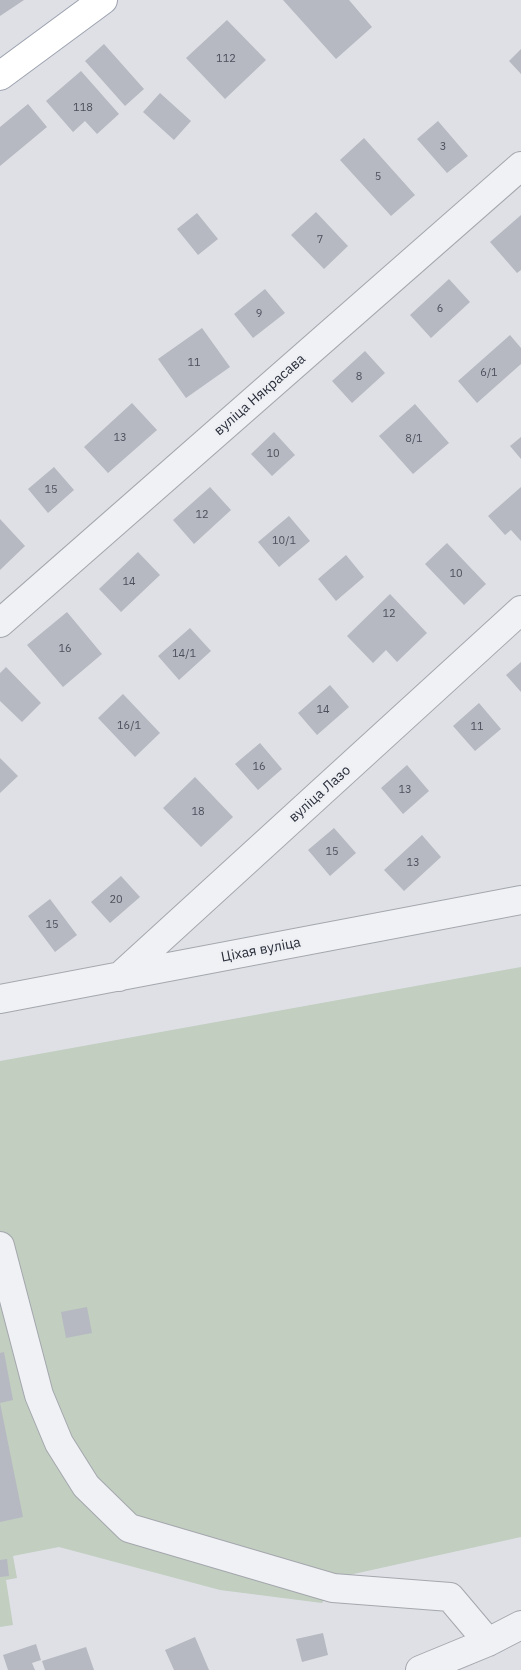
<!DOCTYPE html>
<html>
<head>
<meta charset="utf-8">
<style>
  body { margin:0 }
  canvas { display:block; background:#dee0e5 }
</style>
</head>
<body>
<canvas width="521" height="1670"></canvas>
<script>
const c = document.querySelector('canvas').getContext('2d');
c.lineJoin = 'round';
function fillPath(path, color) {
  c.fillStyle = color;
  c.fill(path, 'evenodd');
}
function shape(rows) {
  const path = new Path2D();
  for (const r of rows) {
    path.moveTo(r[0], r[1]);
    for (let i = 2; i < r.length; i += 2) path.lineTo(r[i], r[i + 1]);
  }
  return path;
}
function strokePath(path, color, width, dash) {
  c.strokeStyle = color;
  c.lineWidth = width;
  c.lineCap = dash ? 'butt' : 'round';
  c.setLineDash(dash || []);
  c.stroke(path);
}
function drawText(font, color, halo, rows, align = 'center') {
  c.font = font + ' "IBM Plex Sans",sans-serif';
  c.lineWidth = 4.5;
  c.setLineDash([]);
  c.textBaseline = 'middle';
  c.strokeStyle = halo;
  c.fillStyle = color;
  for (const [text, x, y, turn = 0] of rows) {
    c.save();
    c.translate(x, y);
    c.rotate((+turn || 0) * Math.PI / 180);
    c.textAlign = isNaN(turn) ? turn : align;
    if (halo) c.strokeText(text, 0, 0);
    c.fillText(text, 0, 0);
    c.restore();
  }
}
fillPath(shape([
  [521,967,521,1537,340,1577,322,1603,220,1590,59,1547,13,1556,17,1578,6,1580,13,1625,0,1627,0,1061]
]), '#c2cec0');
fillPath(shape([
  [0,0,24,0,0,16],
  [283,0,349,0,372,27,336,59],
  [227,20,266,60,225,99,186,58],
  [104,44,144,89,125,106,85,61],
  [521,49,521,74,509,61],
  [81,71,119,114,97,134,85,121,73,132,46,101],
  [160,93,191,121,174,140,143,112],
  [28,104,47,127,0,166,0,127],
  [438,121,468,156,447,173,417,139],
  [364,138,415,195,391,216,340,160],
  [316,212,348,246,324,269,291,235],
  [197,213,218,239,198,255,177,229],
  [521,215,521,270,517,273,490,242],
  [449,279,470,302,431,338,410,315],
  [265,289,285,313,253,338,234,314],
  [202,328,230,367,186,398,158,359],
  [510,335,521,348,521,364,477,403,458,381],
  [365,351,385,373,352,403,332,381],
  [132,403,157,430,108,473,84,447],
  [415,404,449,443,413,474,379,436],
  [274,432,295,455,272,476,251,454],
  [521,437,521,459,510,446],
  [54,467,74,490,48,513,28,489],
  [210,487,231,510,194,544,173,520],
  [521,487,521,541,511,530,505,535,488,516],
  [289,516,310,541,279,567,258,542],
  [0,519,25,546,0,570],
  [447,543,486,584,464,605,425,564],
  [138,552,160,575,121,612,99,589],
  [346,555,364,577,336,601,318,579],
  [390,594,427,633,397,662,386,650,373,663,347,636],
  [67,612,102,654,63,687,27,645],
  [190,628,211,651,179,680,158,656],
  [521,662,521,692,506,675],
  [6,667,41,703,22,722,0,701,0,673],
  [330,685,349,707,317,735,298,713],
  [123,694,160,733,135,757,98,718],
  [479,703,501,729,475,751,453,726],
  [260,743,282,769,258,790,235,764],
  [0,758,18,776,0,793],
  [407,765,429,791,403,814,381,788],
  [195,777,233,817,201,847,163,808],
  [334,828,356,853,330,876,308,850],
  [422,835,441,857,404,891,384,870],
  [121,876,140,897,110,923,91,902],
  [50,899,77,935,55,952,28,916],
  [87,1307,92,1333,66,1338,61,1312],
  [4,1352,13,1400,0,1403,23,1517,0,1522,0,1353],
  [7,1559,9,1576,0,1577,0,1560],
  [323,1633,328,1655,302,1662,296,1639],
  [195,1637,209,1670,174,1670,165,1650],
  [36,1644,41,1660,32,1663,35,1670,8,1670,3,1655],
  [86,1647,94,1670,45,1670,42,1661]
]), '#b6b9c1');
const minor = shape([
  [0,623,521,166],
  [119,977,521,610],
  [0,999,521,900],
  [0,1246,39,1395,59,1443,86,1486,129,1528,333,1588,450,1597,488,1642],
  [420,1670,488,1642,521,1625]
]);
const major = shape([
  [0,76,103,0]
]);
strokePath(minor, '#a4a7ae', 30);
strokePath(major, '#9ea3b0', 30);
strokePath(minor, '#f0f1f4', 28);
strokePath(major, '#fff', 28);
drawText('11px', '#4c505c', null, [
  ["112",226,59],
  ["118",83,108],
  ["3",443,147],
  ["5",378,177],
  ["7",320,240],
  ["6",440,309],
  ["9",259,314],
  ["11",194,363],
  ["6/1",489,373],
  ["8",359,377],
  ["13",120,438],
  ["8/1",414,439],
  ["10",273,454],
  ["15",51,490],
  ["12",202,515],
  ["10/1",284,541],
  ["10",456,574],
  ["14",129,582],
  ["12",389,614],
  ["16",65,649],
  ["14/1",184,654],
  ["14",323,710],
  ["16/1",129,726],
  ["11",477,727],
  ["16",259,767],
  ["13",405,790],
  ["18",198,812],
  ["15",332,852],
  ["13",413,863],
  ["20",116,900],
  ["15",52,925]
]);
drawText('14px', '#292d3a', '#edeff3', [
  ["вуліца Някрасава",260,395,-41],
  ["вуліца Лазо",320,794,-42],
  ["Ціхая вуліца",261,950,-11]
]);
</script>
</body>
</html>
